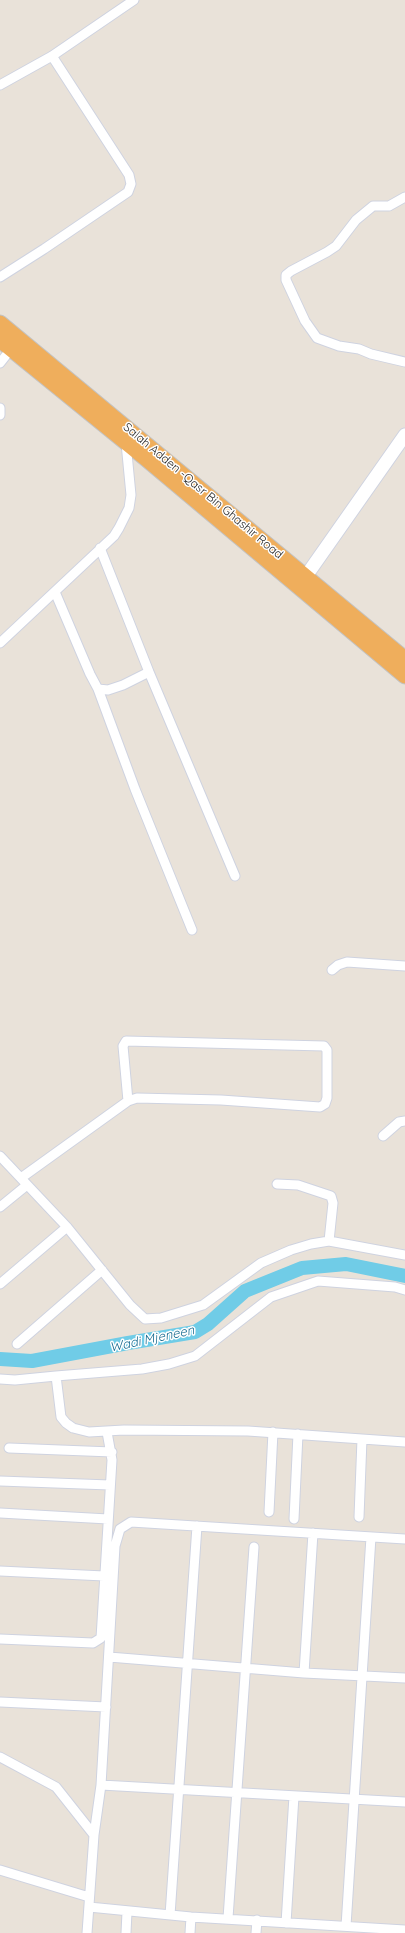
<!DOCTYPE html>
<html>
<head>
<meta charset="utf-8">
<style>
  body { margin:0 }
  canvas { display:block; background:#e9e2d9 }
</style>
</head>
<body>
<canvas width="405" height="1933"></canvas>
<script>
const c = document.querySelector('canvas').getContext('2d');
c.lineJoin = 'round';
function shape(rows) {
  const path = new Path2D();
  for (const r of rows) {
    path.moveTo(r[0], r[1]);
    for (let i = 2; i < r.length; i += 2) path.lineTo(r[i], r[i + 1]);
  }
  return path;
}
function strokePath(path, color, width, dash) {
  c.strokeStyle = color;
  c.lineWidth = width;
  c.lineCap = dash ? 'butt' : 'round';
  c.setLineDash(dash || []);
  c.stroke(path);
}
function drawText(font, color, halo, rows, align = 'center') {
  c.font = font + ' Quicksand,sans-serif';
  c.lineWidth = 3;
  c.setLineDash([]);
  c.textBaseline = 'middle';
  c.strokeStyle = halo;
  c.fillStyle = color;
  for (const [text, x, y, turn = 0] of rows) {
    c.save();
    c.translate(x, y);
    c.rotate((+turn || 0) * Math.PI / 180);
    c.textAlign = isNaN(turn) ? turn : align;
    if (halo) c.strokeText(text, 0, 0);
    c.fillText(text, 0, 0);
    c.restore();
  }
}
strokePath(shape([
  [0,1359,32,1361,128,1343,195,1332,208,1324,245,1291,302,1268,346,1264,405,1276]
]), '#70cce7', 14);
const minor = shape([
  [0,85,52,56,134,0],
  [405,197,389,206,373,206,356,220,336,246,327,252,291,271,286,275,286,280,305,321,317,338,339,346,359,349,371,354,405,362],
  [0,277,44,249,128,192,131,184,129,175,52,56],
  [0,363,11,349],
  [0,408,0,415],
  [100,548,149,672,235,876],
  [55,592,90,674,98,689,108,690,123,685,149,672],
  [0,643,114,536,119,528,129,508,131,495,126,443],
  [98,689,135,789,192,930],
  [332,970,338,965,347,962,405,966],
  [383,1136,399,1122,405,1121],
  [0,1156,67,1227,130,1305,145,1319,161,1318,203,1305,261,1263,291,1250,311,1244,329,1241,405,1255],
  [21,1178,128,1101,137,1098,221,1100,320,1107,325,1104,327,1098,327,1050,324,1046,126,1041,123,1046,128,1101],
  [277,1184,298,1185,331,1196,333,1203,329,1241],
  [0,1207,27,1185],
  [0,1284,67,1227],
  [17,1344,102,1270],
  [56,1376,142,1369,169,1364,195,1356,271,1297,318,1281,395,1287,405,1290],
  [0,1379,15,1380,56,1376,61,1417,66,1423,73,1428,89,1432,124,1430,248,1431,405,1442],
  [9,1448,112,1452],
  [0,1481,110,1485],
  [269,1512,273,1432],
  [0,1513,108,1519],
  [359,1517,362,1439],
  [294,1519,298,1434],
  [0,1571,104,1576],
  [0,1639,93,1643,101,1638,112,1460,107,1432],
  [109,1657,304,1673,405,1678],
  [304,1673,313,1533],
  [0,1702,106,1707],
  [0,1757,56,1787,94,1835],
  [101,1785,405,1802],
  [0,1870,89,1897],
  [89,1907,191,1917,405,1930],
  [170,1915,197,1526],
  [228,1918,254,1547],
  [286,1923,294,1796],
  [346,1926,371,1537],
  [87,1933,94,1835,101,1785,115,1546,120,1529,131,1522,405,1539],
  [126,1933,127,1912],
  [190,1933,191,1917],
  [256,1933,257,1920]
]);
const secondary = shape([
  [306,576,405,435]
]);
const trunk = shape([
  [0,323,405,659],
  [0,340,145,458,405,676]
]);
strokePath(minor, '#cfd3e0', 11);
strokePath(secondary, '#cfd3e0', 15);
strokePath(trunk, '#c3c3c3', 17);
strokePath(minor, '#fff', 9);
strokePath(secondary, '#fff', 13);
strokePath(trunk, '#efae5c', 15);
drawText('12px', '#272727', '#fff', [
  ["Salah Adden -Qasr Bin Ghashir Road",203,491,40]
]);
drawText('italic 13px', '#14698f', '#fff', [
  ["Wadi Mjeneen",152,1339,-12]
]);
</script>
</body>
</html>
